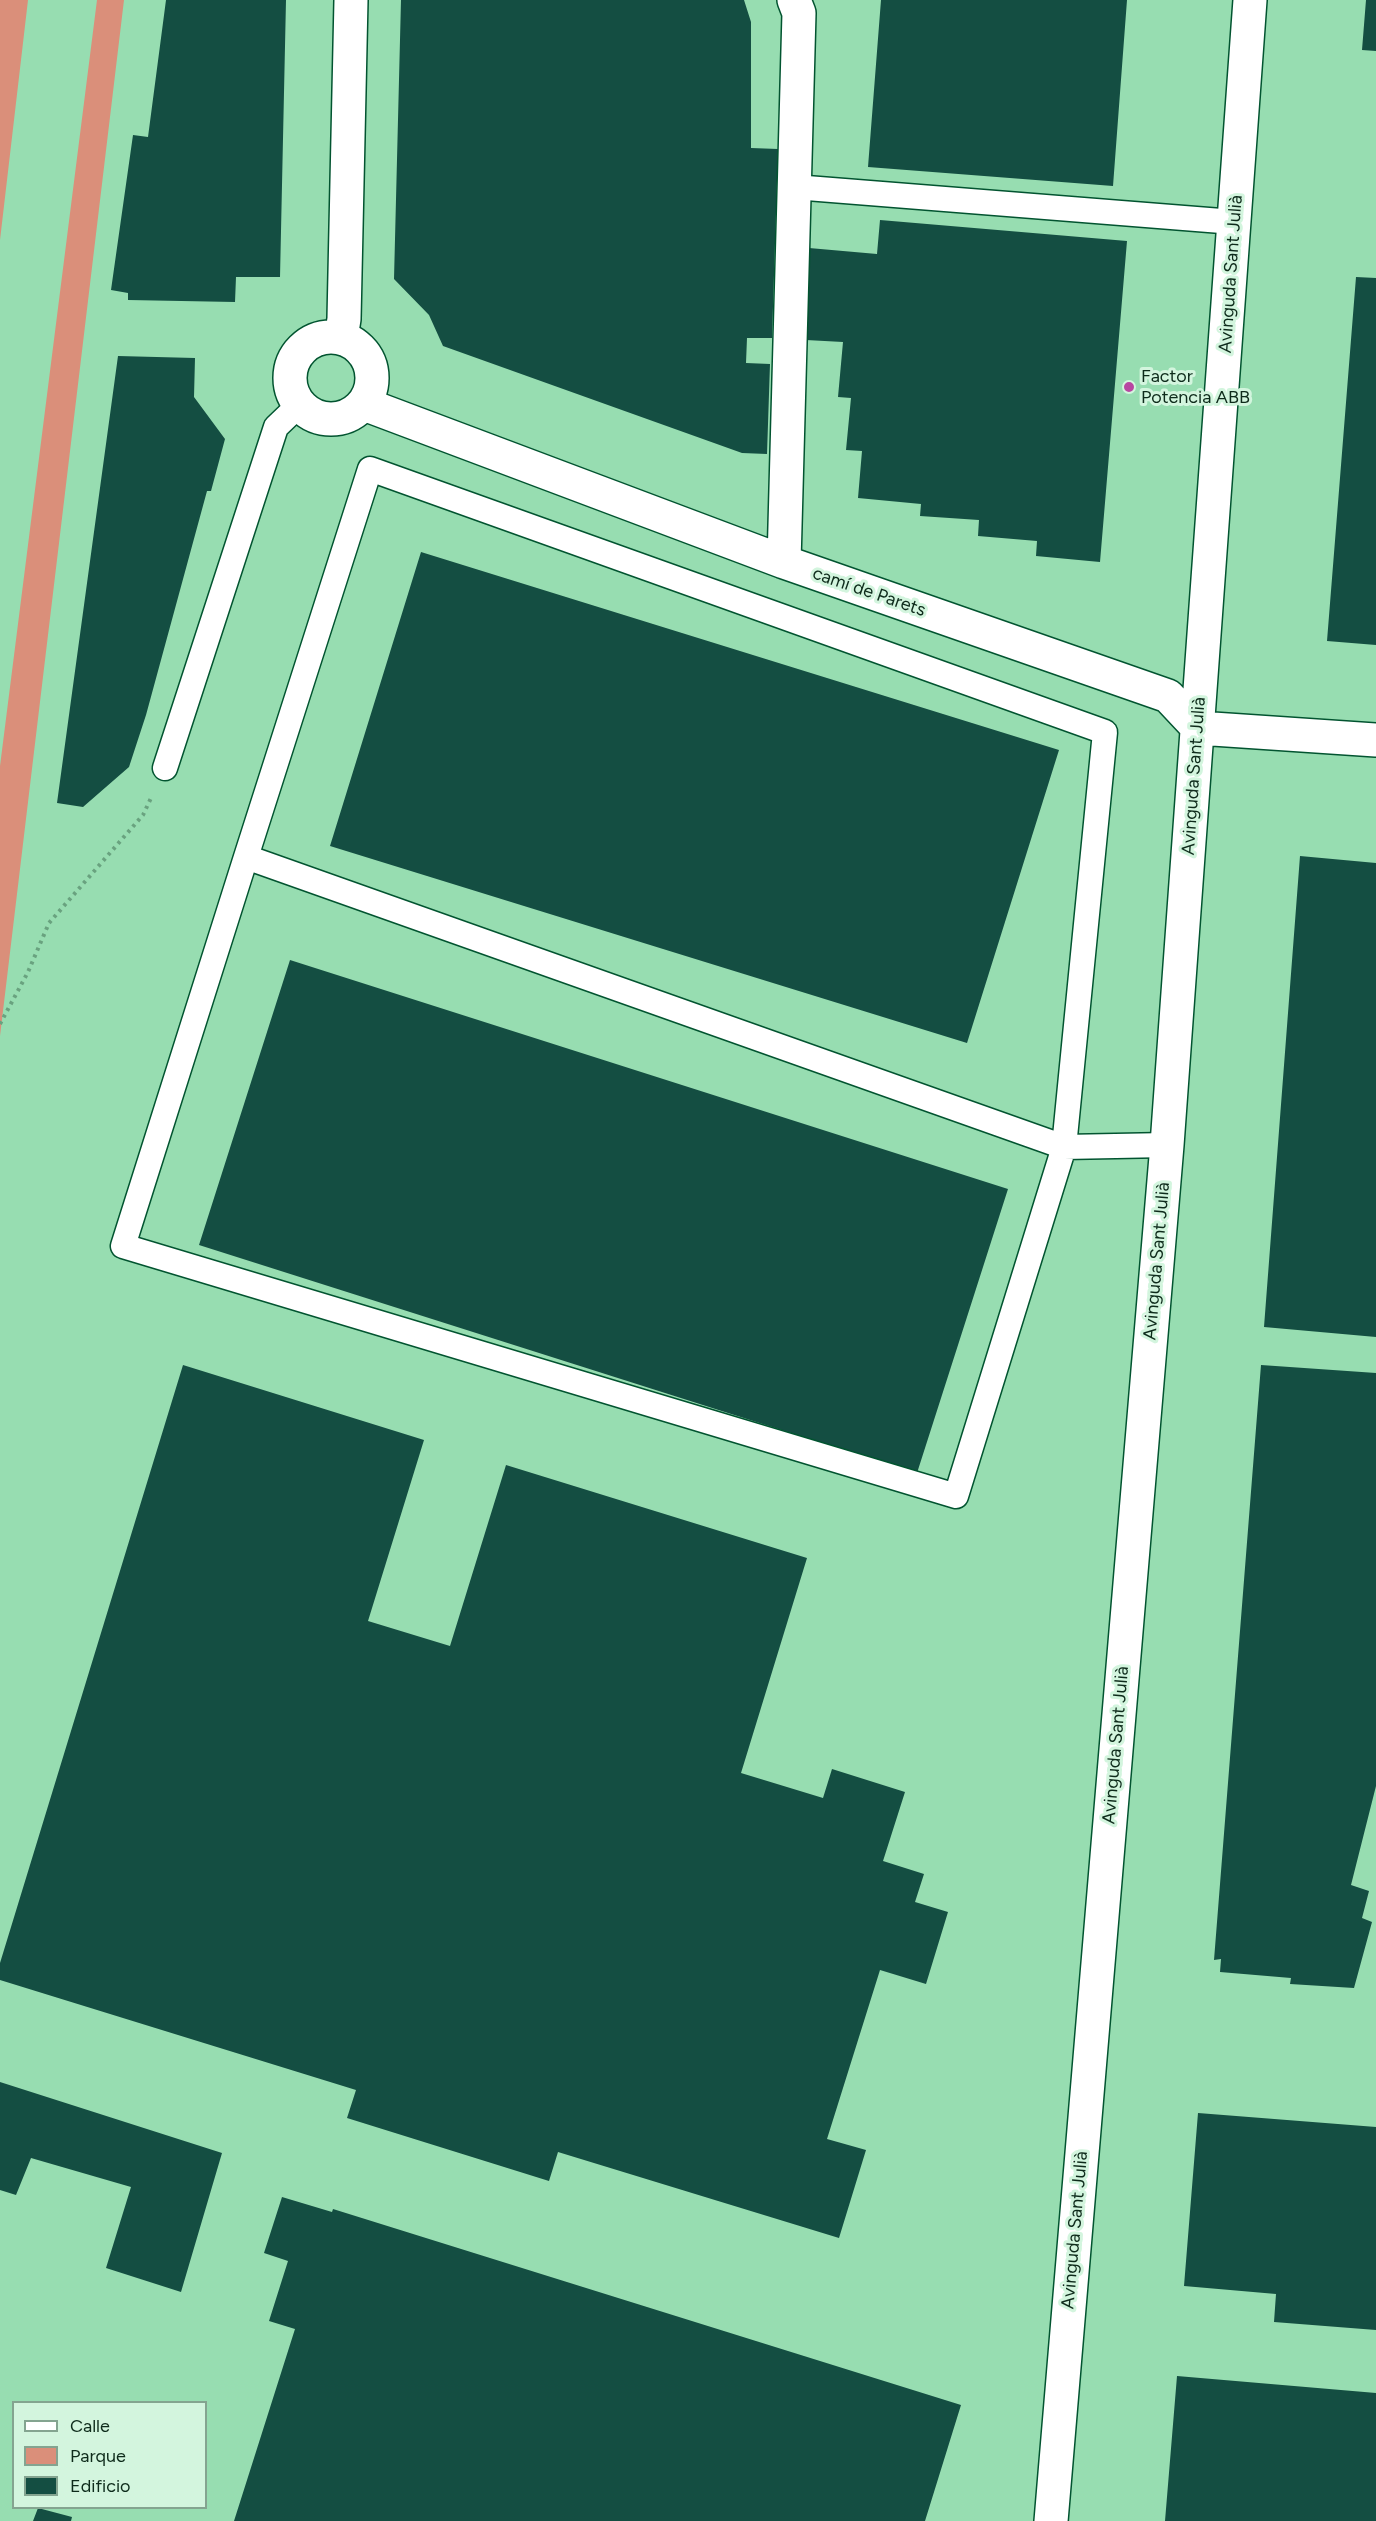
<!DOCTYPE html>
<html>
<head>
<meta charset="utf-8">
<style>
  body { margin:0 }
  #map { position:relative; width:1376px; height:2521px; overflow:hidden; background:#97ddb1; font-family:Figtree,sans-serif }
  canvas { display:block }
  .legend { position:absolute; left:12px; top:2401px; width:195px; height:108px; box-sizing:border-box; background:#d3f5de; border:2px solid #84a490; margin:0; padding:8px 10px; list-style:none; font-size:18px; color:#0e2b1b }
  .legend li { display:flex; align-items:center; gap:12px; height:30px }
  .legend b { width:30px; border:2px solid #84a490 }
</style>
</head>
<body>
<div id="map">
<canvas width="1376" height="2521"></canvas>
<ul class="legend">
<li><b style="height:8px;background:#fff"></b>Calle</li>
<li><b style="height:16px;background:#da8f7a"></b>Parque</li>
<li><b style="height:16px;background:#144e42"></b>Edificio</li>
</ul>
</div>
<script>
const c = document.querySelector('canvas').getContext('2d');
c.lineJoin = 'round';
function fillPath(path, color) {
  c.fillStyle = color;
  c.fill(path, 'evenodd');
}
function shape(rows) {
  const path = new Path2D();
  for (const r of rows) {
    if (r.length === 3) {
      path.moveTo(r[0] + r[2], r[1]);
      path.arc(r[0], r[1], r[2], 0, 2 * Math.PI);
      continue;
    }
    path.moveTo(r[0], r[1]);
    for (let i = 2; i < r.length; i += 2) path.lineTo(r[i], r[i + 1]);
  }
  return path;
}
function strokePath(path, color, width, dash) {
  c.strokeStyle = color;
  c.lineWidth = width;
  c.lineCap = dash ? 'butt' : 'round';
  c.setLineDash(dash || []);
  c.stroke(path);
}
function drawText(font, color, halo, rows, align = 'center') {
  c.font = font + ' Figtree,sans-serif';
  c.lineWidth = 6;
  c.setLineDash([]);
  c.textBaseline = 'middle';
  c.strokeStyle = halo;
  c.fillStyle = color;
  for (const [text, x, y, turn = 0] of rows) {
    c.save();
    c.translate(x, y);
    c.rotate((+turn || 0) * Math.PI / 180);
    c.textAlign = isNaN(turn) ? turn : align;
    if (halo) c.strokeText(text, 0, 0);
    c.fillText(text, 0, 0);
    c.restore();
  }
}
fillPath(shape([
  [0,0,28,0,0,240],
  [97,0,124,0,0,1036,0,766]
]), '#da8f7a');
fillPath(shape([
  [166,0,286,0,280,277,236,277,235,302,128,300,128,293,111,290,133,135,148,137],
  [401,0,744,0,751,22,751,148,778,149,772,338,747,338,746,363,770,364,767,454,742,453,443,346,429,315,394,279],
  [881,0,1127,0,1113,186,868,167],
  [1366,0,1376,0,1376,51,1362,50],
  [880,220,1127,241,1100,562,1036,556,1037,541,978,536,979,520,920,516,921,504,858,498,862,451,846,450,851,398,838,397,843,342,806,340,809,248,877,254],
  [1356,277,1376,278,1376,645,1327,641],
  [118,356,195,358,194,397,225,439,211,491,207,491,146,715,129,767,83,807,57,803],
  [421,552,1059,750,967,1043,330,846],
  [1300,856,1376,863,1376,1337,1264,1327],
  [290,960,1008,1189,917,1473,199,1245],
  [183,1365,424,1440,368,1621,450,1646,506,1465,807,1558,741,1773,823,1798,832,1769,905,1792,883,1861,924,1874,915,1902,948,1912,926,1984,880,1970,827,2139,866,2150,839,2238,558,2152,549,2181,347,2118,356,2090,0,1980,0,1963],
  [1261,1365,1376,1373,1376,1786,1351,1885,1369,1891,1362,1918,1372,1922,1354,1988,1290,1984,1291,1978,1220,1972,1221,1959,1214,1960],
  [0,2082,222,2153,181,2292,106,2268,131,2187,31,2158,16,2195,0,2190],
  [1198,2113,1376,2127,1376,2330,1274,2322,1276,2294,1184,2286],
  [282,2197,332,2212,333,2209,961,2405,925,2521,234,2521,295,2329,269,2321,288,2261,264,2253],
  [1177,2376,1376,2393,1376,2521,1165,2521],
  [38,2508,72,2517,71,2521,33,2521]
]), '#144e42');
const service = shape([
  [794,187,1234,222],
  [165,768,276,427,299,405],
  [246,857,1064,1147,1105,732,370,469,246,857,123,1246,956,1496,1064,1147,1167,1145]
]);
const minor = shape([
  [331,378,41],
  [341,338,344,319,351,0],
  [364,404,784,562,1168,696,1198,728,1376,740],
  [784,562,799,13,794,0],
  [1051,2521,1167,1145,1250,0]
]);
strokePath(service, '#025430', 27);
strokePath(minor, '#025430', 36);
strokePath(shape([
  [0,1024,28,972,49,923,143,815,152,796]
]), '#69a27f', 4, [3, 4.5]);
strokePath(service, '#fff', 24);
strokePath(minor, '#fff', 33);
for (const [x, y, r, color] of [
  [1129,387,6,"#b846a1"]
]) {
  const dot = new Path2D();
  dot.arc(x, y, r, 0, 2 * Math.PI);
  c.fillStyle = color;
  c.fill(dot);
  strokePath(dot, '#d3f5de', 2);
}
drawText('18px', '#0e2b1b', '#d3f5de', [
  ["Avinguda Sant Julià",1231,274,-86],
  ["camí de Parets",869,592,19],
  ["Avinguda Sant Julià",1194,776,-86],
  ["Avinguda Sant Julià",1157,1261,-85],
  ["Avinguda Sant Julià",1116,1745,-85],
  ["Avinguda Sant Julià",1075,2230,-85]
]);
drawText('18px', '#0e2b1b', '#d3f5de', [
  ["Factor",1141,377],
  ["Potencia ABB",1141,398]
], 'left');
</script>
</body>
</html>
